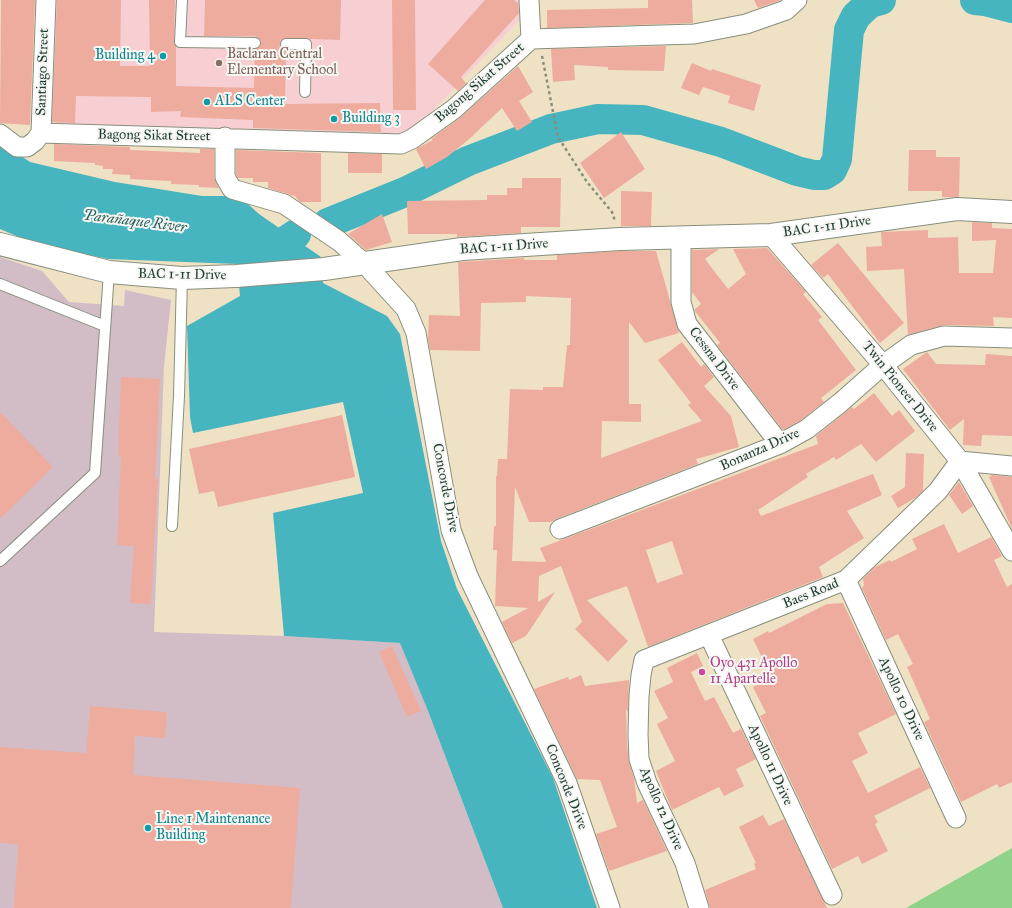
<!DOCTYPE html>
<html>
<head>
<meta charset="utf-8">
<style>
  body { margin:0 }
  canvas { display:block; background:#efe1c4 }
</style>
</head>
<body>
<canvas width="1012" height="908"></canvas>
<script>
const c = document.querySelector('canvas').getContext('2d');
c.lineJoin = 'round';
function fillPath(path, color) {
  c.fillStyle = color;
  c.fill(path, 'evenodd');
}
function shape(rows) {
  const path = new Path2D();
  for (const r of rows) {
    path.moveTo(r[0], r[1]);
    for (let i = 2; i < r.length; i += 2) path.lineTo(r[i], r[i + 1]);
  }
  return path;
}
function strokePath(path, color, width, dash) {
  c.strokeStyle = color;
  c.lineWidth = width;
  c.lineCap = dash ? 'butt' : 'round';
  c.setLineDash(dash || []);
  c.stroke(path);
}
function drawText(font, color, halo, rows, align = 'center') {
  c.font = font + ' "IM FELL Great Primer",serif';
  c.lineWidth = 4;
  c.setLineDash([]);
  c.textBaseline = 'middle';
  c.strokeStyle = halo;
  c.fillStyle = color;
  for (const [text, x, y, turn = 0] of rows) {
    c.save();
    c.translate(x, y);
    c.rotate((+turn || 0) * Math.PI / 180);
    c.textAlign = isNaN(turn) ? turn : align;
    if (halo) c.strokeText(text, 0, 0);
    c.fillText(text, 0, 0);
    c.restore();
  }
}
fillPath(shape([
  [53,0,526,0,528,11,407,138,47,126]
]), '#f7cfd3');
fillPath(shape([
  [0,257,42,271,69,302,124,306,125,290,171,300,164,366,154,632,284,636,401,643,428,711,503,908,0,908]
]), '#d2bdc7');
fillPath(shape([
  [1012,848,1012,908,906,908]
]), '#8fd38b');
fillPath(shape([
  [0,142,30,162,115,182,202,196,239,196,259,214,321,257,323,283,387,316,400,334,441,541,457,589,553,778,597,908,503,908,428,711,400,643,284,636,273,513,363,493,343,402,193,433,190,417,187,326,240,296,237,264,108,259,38,245,0,229]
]), '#47b5c0');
strokePath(shape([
  [975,0,985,1,1012,8],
  [328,223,405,192,468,161,551,129,598,119,643,120,721,142,797,171,814,175,824,175,832,170,837,159,849,30,856,16,870,3,881,0],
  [269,252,296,234]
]), '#47b5c0', 30);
fillPath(shape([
  [1,0,35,0,30,125,0,123],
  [57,0,121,0,120,66,150,66,149,0,175,0,174,42,176,47,176,86,254,88,255,49,260,47,261,40,255,36,204,36,205,0,341,0,340,40,286,38,280,41,281,48,286,50,285,104,380,103,381,132,253,128,253,120,180,117,181,111,151,112,151,97,76,96,75,123,52,122],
  [392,0,415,0,416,110,393,110],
  [485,0,514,0,518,3,519,13,461,77,466,83,458,91,428,64],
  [648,0,692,0,693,23,547,28,547,10,648,8],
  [754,0,781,0,758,8],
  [666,46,664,71,608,70,608,67,574,65,575,80,553,82,551,49],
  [692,63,711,71,712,69,761,85,754,111,728,103,730,96,703,87,699,95,681,88],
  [518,66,533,92,519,101,532,122,517,131,502,108,468,140,447,157,426,169,416,149,433,140,431,139,461,117],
  [621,132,645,169,604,198,580,163],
  [54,144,130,147,130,150,200,153,200,149,214,149,214,177,219,188,199,187,199,185,171,184,171,181,130,179,130,175,112,174,113,169,103,169,103,166,95,165,95,163,54,161],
  [236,150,321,153,321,202,300,202,295,196,268,188,268,182,253,182,253,178,238,178,236,174],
  [909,150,936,150,936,157,960,157,959,197,942,197,942,191,908,191],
  [348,153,382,154,382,173,348,173],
  [522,178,561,178,560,227,521,227,521,233,457,237,457,234,408,234,407,201,487,200,487,195,507,195,507,188,522,188],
  [621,191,652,192,651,226,621,226],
  [382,214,392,242,366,250,348,234],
  [972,222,992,223,992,228,1012,229,1012,318,993,317,994,326,944,325,908,335,904,269,867,271,866,247,882,246,881,232,928,230,928,238,958,237,959,273,993,273,996,240,972,241],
  [838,243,904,323,880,343,828,274,823,278,811,265],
  [767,248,806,292,803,294,822,317,818,320,856,370,821,398,824,402,801,420,783,430,721,350,717,345,720,343,695,311,694,310,701,304,692,292,692,250,719,249,705,259,728,289,746,274,733,249],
  [621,251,656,251,679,333,645,343,629,322,629,404,641,404,641,422,602,421,601,458,702,421,688,405,691,403,658,360,682,342,701,367,704,364,714,377,704,386,731,416,739,447,696,459,698,464,556,519,551,522,529,522,515,487,512,561,546,562,540,548,818,444,816,436,852,407,854,409,874,393,892,416,899,410,915,431,876,462,861,444,836,460,834,457,806,474,808,477,758,510,761,516,873,474,882,495,847,511,864,538,819,567,823,577,648,647,627,586,587,600,628,641,608,662,575,629,582,622,561,566,539,576,538,602,555,592,526,636,512,643,502,622,528,608,495,606,497,550,493,550,494,526,496,526,496,476,497,476,498,459,507,459,510,389,543,390,543,387,563,387,567,345,570,345,571,298,526,296,526,302,481,303,480,351,430,350,428,339,429,315,460,316,458,262,524,258,524,260,557,260,557,255],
  [672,541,683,574,657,583,646,550],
  [927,352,936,364,985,365,986,354,1012,356,1012,436,982,435,981,446,963,445,964,419,950,430,903,369],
  [121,377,160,379,155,479,158,479,151,604,130,603,134,546,117,545,121,456,118,456],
  [0,412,53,467,0,519],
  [342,415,355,477,218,507,214,491,199,494,189,449],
  [906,453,924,454,923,491,915,498,898,508,891,496,905,487],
  [992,475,1012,477,1012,529,989,477],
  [959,482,973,506,962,514,949,495],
  [944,524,958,553,991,537,1002,556,994,560,1007,587,1012,584,1012,782,999,788,997,784,961,802,924,722,930,719,907,667,913,664,898,634,886,640,862,588,864,585,863,579,875,567,890,560,891,562,917,549,912,539],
  [843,603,896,714,858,733,868,753,852,761,868,793,920,767,930,788,874,816,878,822,875,824,888,851,862,864,858,856,832,869,760,716,766,713,753,687,772,678,753,639,768,631,769,633,827,604],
  [392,646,421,711,407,717,379,652],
  [697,653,703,666,691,672,705,701,714,697,733,733,741,729,756,759,736,769,744,786,724,796,719,787,672,810,656,771,675,761,657,724,668,718,654,691,673,682,667,668],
  [581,675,585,686,629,680,628,712,626,709,627,745,629,762,634,778,637,803,643,800,667,851,609,871,596,834,617,827,600,780,577,779,534,689,568,677,569,680],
  [90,706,167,712,165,738,135,736,133,775,300,788,291,908,14,908,18,844,0,843,0,747,86,753],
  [763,815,769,826,784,819,827,908,710,908,705,890,756,869,754,864,756,863,739,827]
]), '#edac9e');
const lane = shape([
  [182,0,180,42,255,43],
  [286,44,306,44,305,92],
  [0,284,105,326],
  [172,526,179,396,182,278],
  [0,561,95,473,109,272]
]);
const street = shape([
  [529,0,531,39],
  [41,133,401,144,412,139,454,109,531,39,694,34,746,24,786,10,797,0],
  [0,134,17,147,27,147,35,141,41,133,46,0],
  [225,137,225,177,232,189,284,204,339,241,365,264,406,309,416,333,451,530,468,576,567,783,610,908],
  [771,235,883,365,960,461,1012,551],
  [681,237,681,302,687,324,780,444],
  [560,529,780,444,807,429,840,403,883,365,911,345,944,336,1012,338],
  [846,580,956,818],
  [709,635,832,895],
  [699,908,685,863,647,783,639,759,638,734,639,696,641,675,644,660,846,580,938,491,960,461,1012,466]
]);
const secondary = shape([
  [0,244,109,272,182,278,236,276,324,269,462,249,620,239,771,235,957,209,1012,212]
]);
strokePath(lane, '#878f7c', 12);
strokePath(street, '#878f7c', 21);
strokePath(secondary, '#878f7c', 24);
strokePath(shape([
  [542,56,558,137,587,182,612,212,615,221]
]), '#878f7c', 2.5, [3, 3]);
strokePath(lane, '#fff', 10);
strokePath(street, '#fff', 19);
strokePath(secondary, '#fff', 22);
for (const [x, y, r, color] of [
  [163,56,4,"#0f9aa8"],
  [219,63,4,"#8d6e63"],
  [207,102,4,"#0f9aa8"],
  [334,119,4,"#0f9aa8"],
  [702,672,4,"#d1479c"],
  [148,828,4,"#0f9aa8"]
]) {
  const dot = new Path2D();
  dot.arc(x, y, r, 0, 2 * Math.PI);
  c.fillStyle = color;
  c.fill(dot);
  strokePath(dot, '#f6f6f2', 1.5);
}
drawText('14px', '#785e54', '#f6f6f2', [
  ["Baclaran Central",227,55],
  ["Elementary School",227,71]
], 'left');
drawText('14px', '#0d838f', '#f6f6f2', [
  ["Building 4",155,56,"right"],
  ["ALS Center",215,102],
  ["Building 3",342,119],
  ["Line 1 Maintenance",156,820],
  ["Building",156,836]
], 'left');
drawText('14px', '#1f3d34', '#f6f6f2', [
  ["Santiago Street",43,72,-88],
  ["Bagong Sikat Street",480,83,-41],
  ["Bagong Sikat Street",154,136,1],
  ["BAC 1-11 Drive",827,227,-8],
  ["BAC 1-11 Drive",504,247,-4],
  ["BAC 1-11 Drive",182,275,1],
  ["Cessna Drive",714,359,53],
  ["Twin Pioneer Drive",900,387,51],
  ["Bonanza Drive",760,450,-24],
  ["Concorde Drive",445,488,79],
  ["Baes Road",811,594,-22],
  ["Apollo 10 Drive",901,699,65],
  ["Apollo 11 Drive",770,765,65],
  ["Concorde Drive",566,787,68],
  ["Apollo 12 Drive",661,809,66]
]);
drawText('14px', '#b23c85', '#f6f6f2', [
  ["Oyo 431 Apollo",710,664],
  ["11 Apartelle",710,680]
], 'left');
drawText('italic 15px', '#2b615e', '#f6f6f2', [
  ["Parañaque River",135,222,7]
]);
</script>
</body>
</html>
